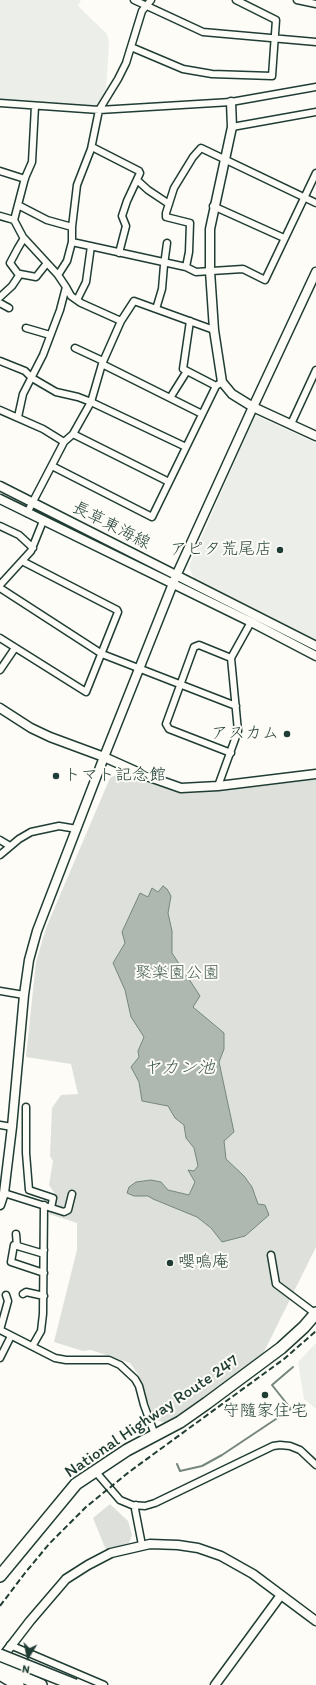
<!DOCTYPE html>
<html>
<head>
<meta charset="utf-8">
<style>
  body { margin:0 }
  #map { position:relative; width:316px; height:1685px; overflow:hidden; background:#fdfcf7; font-family:Itim,sans-serif }
  canvas { display:block }
  .north { position:absolute; left:8px; top:1637px; width:40px; height:40px; -webkit-text-stroke:3px #fdfcf7; paint-order:stroke; rotate:190deg; font-size:11px; font-weight:700; line-height:16px; text-align:center; color:#1f3d34 }
  .north::after { content:''; display:block; margin:auto; width:14px; height:18px; background:#1f3d34; clip-path:polygon(50% 0,100% 100%,50% 72%,0 100%) }
</style>
</head>
<body>
<div id="map">
<canvas width="316" height="1685"></canvas>
<div class="north">N</div>
</div>
<script>
const c = document.querySelector('canvas').getContext('2d');
c.lineJoin = 'round';
function fillPath(path, color) {
  c.fillStyle = color;
  c.fill(path, 'evenodd');
}
function shape(rows) {
  const path = new Path2D();
  for (const r of rows) {
    path.moveTo(r[0], r[1]);
    for (let i = 2; i < r.length; i += 2) path.lineTo(r[i], r[i + 1]);
  }
  return path;
}
function strokePath(path, color, width, dash) {
  c.strokeStyle = color;
  c.lineWidth = width;
  c.lineCap = dash ? 'butt' : 'round';
  c.setLineDash(dash || []);
  c.stroke(path);
}
function drawText(font, color, halo, rows, align = 'center') {
  c.font = font + ' Itim,"Klee One",sans-serif';
  c.lineWidth = 4;
  c.setLineDash([]);
  c.textBaseline = 'middle';
  c.strokeStyle = halo;
  c.fillStyle = color;
  for (const [text, x, y, turn = 0] of rows) {
    c.save();
    c.translate(x, y);
    c.rotate((+turn || 0) * Math.PI / 180);
    c.textAlign = isNaN(turn) ? turn : align;
    if (halo) c.strokeText(text, 0, 0);
    c.fillText(text, 0, 0);
    c.restore();
  }
}
fillPath(shape([
  [0,0,81,0,78,6,107,34,109,42,106,91,96,108,0,99],
  [255,415,316,443,316,642,194,579,189,566],
  [316,1343,316,1409,304,1399,298,1362]
]), '#eceee9');
fillPath(shape([
  [117,774,181,788,316,779,316,1247,257,1366,165,1423,154,1419,139,1376,130,1363,91,1350,83,1351,54,1342,77,1250,77,1223,49,1214,57,1197,49,1185,53,1161,50,1156,52,1108,61,1095,78,1094,71,1064,26,1057,36,962,46,928,110,778],
  [110,1504,128,1521,132,1535,129,1543,106,1550,93,1518]
]), '#dde0db');
const water = shape([
  [163,886,167,889,171,896,168,913,172,931,172,953,200,996,193,1007,224,1033,224,1049,219,1062,234,1132,224,1141,226,1159,244,1176,252,1187,258,1204,265,1205,269,1215,245,1236,222,1242,211,1228,197,1217,153,1199,148,1196,134,1196,127,1193,129,1187,136,1182,151,1180,161,1182,168,1190,189,1195,195,1182,188,1170,194,1171,198,1166,194,1148,186,1138,184,1125,175,1118,168,1106,142,1101,139,1082,131,1067,139,1057,138,1051,144,1037,131,1017,125,990,113,963,125,943,122,932,140,893,148,897,152,888,158,892,163,886]
]);
fillPath(water, '#aeb8b1');
strokePath(water, '#75877f', 1);
strokePath(shape([
  [177,1464,180,1471,202,1466,222,1455,291,1409,272,1385,293,1367]
]), '#75877f', 2);
const street = shape([
  [134,0,203,32,316,42],
  [297,0,316,4],
  [131,47,183,69,212,74,272,76,276,20,236,0],
  [0,103,99,110,231,102,316,87],
  [232,127,316,112],
  [92,147,139,171,140,173,127,201,122,216,126,226,119,253],
  [0,171,25,179],
  [137,180,148,190,169,204],
  [18,205,47,220,72,227],
  [213,206,284,238],
  [0,216,14,220,23,237,58,275,66,287,60,310,43,355,23,394,18,417],
  [14,220,25,178,32,162,35,106],
  [72,242,186,267,196,272,243,269,265,280,316,173],
  [186,267,189,252,190,223,166,217,166,213,174,188,193,157,201,148,316,203],
  [19,275,10,263,18,248,24,238],
  [58,275,67,261,72,242,72,227,77,185,91,149,99,110,118,79,126,63,142,11,151,0],
  [66,287,71,296,81,303,121,321],
  [0,297,12,286,20,274,36,277,47,263],
  [77,300,86,282,91,246],
  [0,303,9,308],
  [156,309,162,289,164,265,167,243],
  [26,328,50,335],
  [75,348,103,361],
  [0,361,25,371,32,378,56,392,78,397,91,402,186,447],
  [102,364,202,414],
  [187,371,183,369,190,321],
  [170,398,187,371,216,386],
  [0,410,43,429,64,442],
  [291,424,316,370],
  [73,434,169,482],
  [52,466,152,517,216,386,222,382],
  [27,513,64,442,73,434,91,402,102,364,121,321,134,301,214,330],
  [0,526,19,535,33,548],
  [0,585,31,551,43,521],
  [0,588,102,654,236,706],
  [0,638,86,692,118,612,117,610,22,561],
  [0,670,15,648],
  [231,753,169,729,166,724,194,647,199,645,231,658],
  [218,786,238,731,231,658,251,622],
  [0,840,10,846],
  [0,855,19,839,31,832,59,826,77,829],
  [0,991,24,995],
  [26,1107,26,1153,29,1190,53,1198,51,1208],
  [0,1125,12,1127],
  [4,1193,64,1212,68,1210,72,1194],
  [16,1234,17,1246],
  [271,1255,276,1284,316,1314],
  [44,1273,11,1262,14,1245,41,1253,44,1250],
  [23,1294,26,1292,44,1296],
  [0,1330,55,1358,66,1360,109,1360,120,1365,135,1379,139,1386,144,1405,155,1435],
  [0,1330,8,1301,6,1295],
  [33,1345,41,1331,43,1314,44,1205],
  [0,1358,11,1336],
  [95,1471,120,1500,132,1505,145,1506,155,1503,273,1446,280,1445,290,1446,300,1450,316,1465],
  [136,1505,135,1509,142,1545],
  [10,1645,104,1685]
]);
const secondary = shape([
  [231,102,232,127,210,229,210,271,214,330,222,382,232,394,253,407,316,436],
  [0,486,316,646],
  [0,499,251,622,316,656],
  [0,708,31,728,50,737,104,757,144,775,181,788,218,786,316,774],
  [0,1205,4,1193,12,1127,24,995,29,960,37,931,104,757,176,576,253,407,316,272],
  [0,1660,30,1621,66,1579,88,1565,111,1553,150,1544,178,1545,198,1548,221,1556,253,1574,316,1621],
  [215,1685,281,1595]
]);
const highway = shape([
  [0,1576,76,1484,127,1450,180,1422,207,1403,281,1348,304,1327,316,1313],
  [0,1667,41,1685],
  [0,1674,18,1685]
]);
strokePath(street, '#1f3d34', 9);
strokePath(secondary, '#1f3d34', 11);
strokePath(highway, '#1f3d34', 14);
strokePath(street, '#fdfcf7', 6);
strokePath(secondary, '#fdfcf7', 8);
strokePath(highway, '#fdfcf7', 11);
strokePath(shape([
  [0,1606,25,1573,49,1544,86,1507,129,1472,284,1359,316,1331]
]), '#1f3d34', 2, [6, 3]);
const highwayBridge = shape([
  [0,1655,75,1685]
]);
strokePath(highwayBridge, '#1f3d34', 14, []);
strokePath(highwayBridge, '#fdfcf7', 11);
for (const [x, y, r, color] of [
  [280,550,4,"#1f3d34"],
  [287,734,4,"#1f3d34"],
  [56,776,4,"#1f3d34"],
  [170,1263,4,"#1f3d34"],
  [265,1395,4,"#1f3d34"]
]) {
  const dot = new Path2D();
  dot.arc(x, y, r, 0, 2 * Math.PI);
  c.fillStyle = color;
  c.fill(dot);
  strokePath(dot, '#fdfcf7', 1.5);
}
drawText('17px', '#1f3d34', '#fdfcf7', [
  ["長草東海線",111,526,27],
  ["National Highway Route 247",152,1417,-34]
]);
drawText('17px', '#1f3d34', '#fdfcf7', [
  ["アピタ荒尾店",272,550],
  ["アスカム",279,734],
  ["トマト記念館",64,776,"left"],
  ["嚶鳴庵",178,1263,"left"],
  ["守隨家住宅",265,1412,"center"]
], 'right');
drawText('17px', '#455e55', '#fdfcf7', [
  ["聚楽園公園",177,974]
]);
drawText('italic 18px', '#435c53', '#fdfcf7', [
  ["ヤカン池",179,1068]
]);
</script>
</body>
</html>
